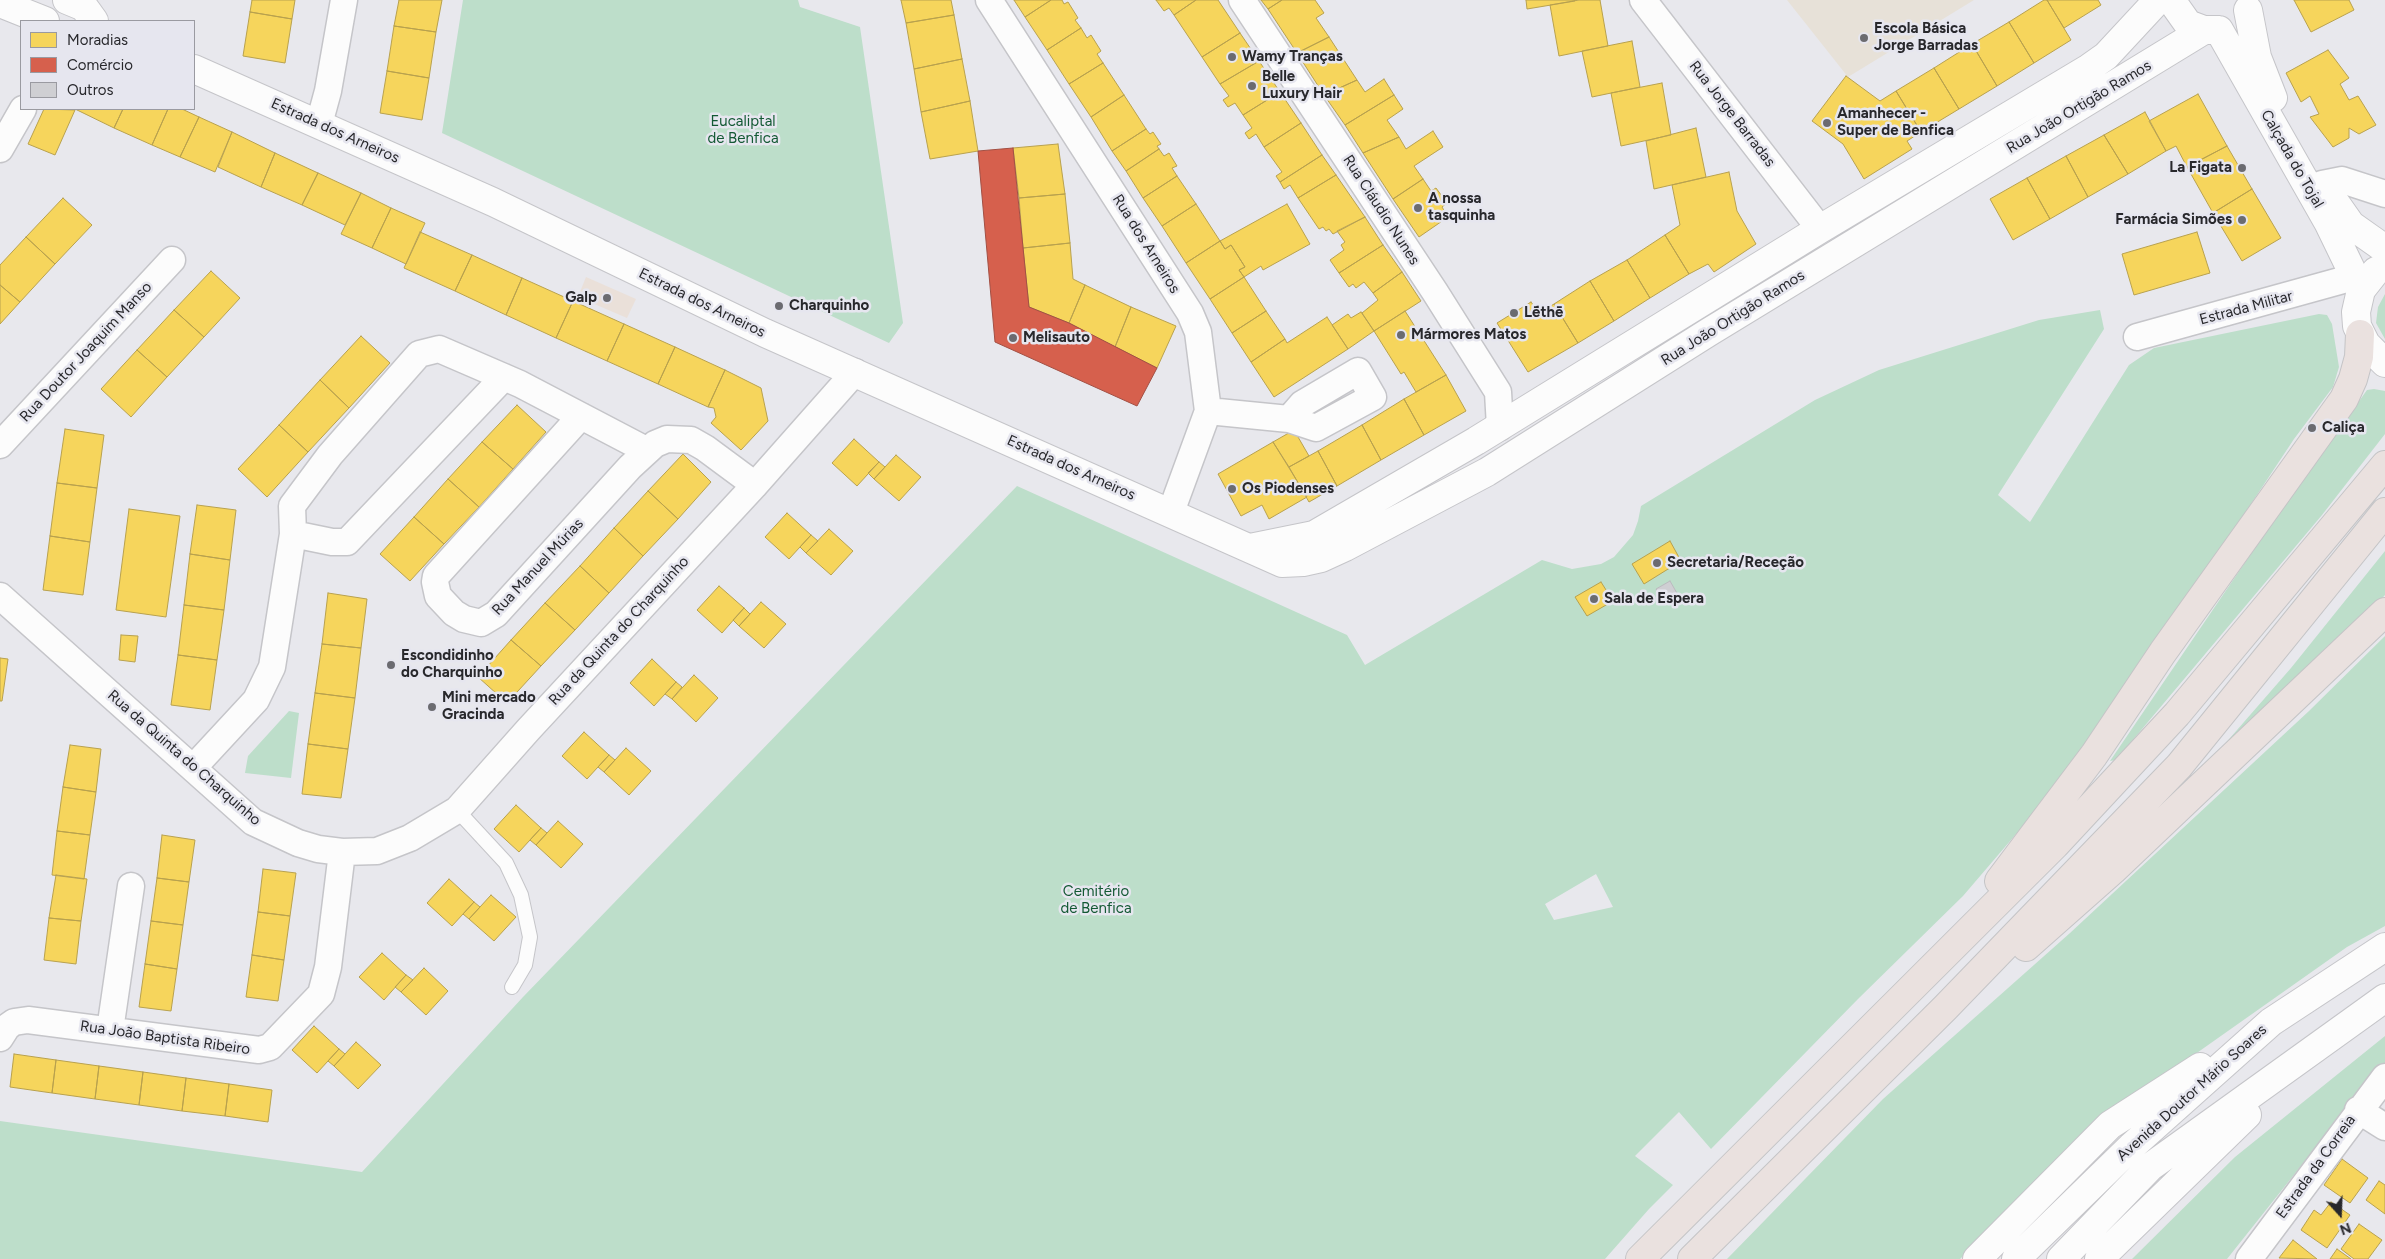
<!DOCTYPE html>
<html>
<head>
<meta charset="utf-8">
<style>
	body { margin:0 }
	#map { position:relative; width:2385px; height:1259px; overflow:hidden; background:#e8e8ed; font-family:Figtree,sans-serif }
	canvas { display:block }
	.legend { position:absolute; left:20px; top:20px; width:175px; height:90px; box-sizing:border-box; background:#e6e6ef; border:1px solid #9a9aa1; margin:0; padding:6px 9px; list-style:none; font-size:15px; color:#28282c }
	.legend li { display:flex; align-items:center; gap:10px; height:25px }
	.legend b { width:25px; border:1px solid #9a9aa1 }
	.north { position:absolute; left:2315px; top:1189px; width:50px; height:50px; -webkit-text-stroke:4px #e6e6ef; paint-order:stroke; rotate:160deg; font-size:14px; font-weight:700; line-height:20px; text-align:center; color:#28282c }
	.north::after { content:''; display:block; margin:auto; width:18px; height:22px; background:#28282c; clip-path:polygon(50% 0,100% 100%,50% 72%,0 100%) }
</style>
</head>
<body>
<div id="map">
<canvas width="2385" height="1259"></canvas>
<ul class="legend">
<li><b style="height:14px;background:#f6d55c"></b>Moradias</li>
<li><b style="height:14px;background:#d6604d"></b>Comércio</li>
<li><b style="height:14px;background:#cfcfd3"></b>Outros</li>
</ul>
<div class="north">N</div>
</div>
<script>
const g = document.querySelector('canvas').getContext('2d');
g.lineJoin = 'round';
function fill(path, color) {
  g.fillStyle = color;
  g.fill(path, 'evenodd');
}
function poly(rows) {
  const path = new Path2D();
  for (const r of rows) {
    path.moveTo(r[0], r[1]);
    for (let i = 2; i < r.length; i += 2) path.lineTo(r[i], r[i + 1]);
  }
  return path;
}
function stroke(path, color, width, dash) {
  g.strokeStyle = color;
  g.lineWidth = width;
  g.lineCap = dash ? 'butt' : 'round';
  g.setLineDash(dash || []);
  g.stroke(path);
}
function drawText(font, color, halo, rows, align = 'center') {
  g.font = font + ' Figtree,sans-serif';
  g.lineWidth = 5;
  g.setLineDash([]);
  g.textBaseline = 'middle';
  g.strokeStyle = halo;
  g.fillStyle = color;
  for (const [text, x, y, turn = 0] of rows) {
    g.save();
    g.translate(x, y);
    g.rotate((+turn || 0) * Math.PI / 180);
    g.textAlign = isNaN(turn) ? turn : align;
    if (halo) g.strokeText(text, 0, 0);
    g.fillText(text, 0, 0);
    g.restore();
  }
}
fill(poly([
	[586,277,636,299,627,318,578,297]
]), '#eae0d9');
fill(poly([
	[1787,0,1974,0,1848,77]
]), '#e7e1d8');
fill(poly([
	[463,0,798,0,800,7,860,27,903,323,889,343,442,133],
	[2385,294,2385,339,2376,323,2378,307],
	[2100,310,2104,329,1998,495,2030,522,2129,365,2154,348,2319,314,2327,315,2332,324,2339,367,2333,387,2294,439,2121,700,2064,778,1963,896,1858,999,1711,1149,1679,1112,1635,1156,1673,1185,1649,1209,1605,1259,0,1259,0,1121,362,1172,523,997,1017,486,1347,635,1365,665,1542,560,1572,569,1601,564,1614,557,1633,535,1638,521,1641,506,1815,400,1879,370,2039,320],
	[1596,874,1613,907,1554,920,1545,904],
	[2374,389,2385,391,2385,434,2322,515,2116,760,2110,761,2263,536,2367,390],
	[2385,551,2385,595,2360,622,2210,761,2291,668],
	[2385,636,2385,926,2347,947,2099,1122,1960,1259,1727,1259,1883,1099,2070,933,2309,711],
	[289,711,299,713,291,778,245,773,248,756],
	[2385,1036,2385,1077,2351,1103,2227,1259,2132,1259,2235,1157]
]), '#bddeca');
const homes = poly([
	[252,0,295,0,292,19,250,12,252,0],
	[399,0,442,0,436,32,394,26,399,0],
	[901,0,951,0,954,15,906,23,901,0],
	[1014,0,1051,0,1025,17,1014,0],
	[1051,0,1062,0,1064,4,1068,2,1078,18,1075,20,1081,28,1047,50,1025,17,1051,0],
	[1156,0,1196,0,1174,15,1169,8,1164,11,1156,0],
	[1196,0,1218,0,1240,33,1202,57,1174,15,1196,0],
	[1261,0,1282,0,1268,9,1261,0],
	[1282,0,1315,0,1324,13,1316,18,1329,37,1297,53,1268,9,1282,0],
	[1526,0,1575,0,1575,1,1527,9,1526,0],
	[1600,0,1608,46,1559,56,1550,5,1579,0,1600,0],
	[2044,0,2047,0,2071,40,2034,63,2009,22,2044,0],
	[2047,0,2098,0,2101,5,2064,28,2047,0],
	[2294,0,2349,0,2354,10,2311,32,2294,0],
	[250,12,292,19,285,63,243,56,250,12],
	[954,15,962,59,914,69,906,23,954,15],
	[2009,22,2034,63,1997,86,1972,44,2009,22],
	[394,26,436,32,429,78,387,71,394,26],
	[1081,28,1087,38,1091,35,1101,51,1097,54,1103,63,1069,84,1047,50,1081,28],
	[1240,33,1259,61,1220,84,1202,57,1240,33],
	[1329,37,1357,80,1324,95,1297,53,1329,37],
	[1632,41,1640,87,1592,97,1582,51,1632,41],
	[1972,44,1997,86,1959,109,1934,68,1972,44],
	[2328,50,2349,78,2340,84,2349,100,2358,96,2376,125,2359,134,2349,128,2349,138,2333,147,2310,117,2319,114,2310,96,2301,102,2286,73,2328,50],
	[962,59,970,101,921,112,914,69,962,59],
	[1259,61,1280,92,1243,115,1235,103,1228,107,1223,100,1229,96,1220,84,1259,61],
	[1103,63,1124,95,1091,117,1069,84,1103,63],
	[1934,68,1959,109,1921,132,1896,91,1934,68],
	[387,71,429,78,422,120,380,113,387,71],
	[1846,76,1880,101,1896,91,1921,132,1907,141,1912,149,1864,179,1843,144,1812,121,1846,76],
	[1384,79,1394,95,1345,125,1324,95,1357,80,1365,92,1384,79],
	[1662,83,1671,135,1621,146,1611,93,1662,83],
	[1280,92,1301,123,1264,147,1256,134,1249,139,1245,133,1252,128,1243,115,1280,92],
	[2198,94,2227,146,2187,167,2176,146,2166,151,2149,121,2198,94],
	[1124,95,1146,129,1112,151,1091,117,1124,95],
	[1394,95,1403,109,1387,120,1399,137,1363,153,1345,125,1394,95],
	[970,101,978,151,930,159,921,112,970,101],
	[44,109,75,110,55,155,28,144,44,109],
	[75,109,123,109,114,128,75,109],
	[123,109,168,109,152,145,114,128,123,109],
	[168,109,182,109,199,117,180,157,152,145,168,109],
	[2145,112,2166,151,2128,174,2104,135,2145,112],
	[199,117,232,132,215,172,180,157,199,117],
	[1301,123,1322,155,1280,182,1276,176,1282,172,1264,147,1301,123],
	[1696,128,1706,177,1654,189,1646,141,1696,128],
	[1146,129,1150,134,1153,132,1161,144,1157,146,1159,149,1126,171,1112,151,1146,129],
	[1433,131,1443,147,1414,166,1423,179,1393,199,1363,153,1399,137,1406,149,1433,131],
	[232,132,275,153,261,187,218,167,232,132],
	[2104,135,2128,174,2088,197,2066,156,2104,135],
	[1058,144,1065,194,1019,198,1013,148,1058,144],
	[2227,146,2252,189,2213,213,2187,167,2227,146],
	[1159,149,1164,156,1169,153,1177,166,1172,168,1177,176,1143,198,1126,171,1159,149],
	[275,153,318,173,302,205,261,187,275,153],
	[1322,155,1336,175,1298,198,1290,185,1284,189,1280,182,1322,155],
	[2066,156,2088,197,2050,219,2027,178,2066,156],
	[1729,172,1737,211,1756,244,1714,272,1708,264,1689,274,1665,235,1680,225,1672,185,1729,172],
	[318,173,361,193,345,225,302,205,318,173],
	[1336,175,1365,217,1333,234,1329,229,1326,231,1323,227,1319,229,1298,198,1336,175],
	[1177,176,1196,204,1162,226,1143,198,1177,176],
	[2027,178,2050,219,2013,240,1990,199,2027,178],
	[1423,179,1431,191,1436,188,1447,203,1442,207,1448,217,1419,237,1393,199,1423,179],
	[2252,189,2281,238,2242,261,2213,213,2252,189],
	[361,193,391,208,372,248,341,234,361,193],
	[1065,194,1070,243,1023,248,1019,198,1065,194],
	[63,198,92,225,55,264,26,237,63,198],
	[1196,204,1220,241,1186,263,1162,226,1196,204],
	[1287,204,1310,244,1263,270,1261,266,1244,277,1239,270,1245,267,1231,245,1225,249,1220,241,1287,204],
	[391,208,425,223,406,264,372,248,391,208],
	[1365,217,1383,245,1339,273,1330,260,1344,250,1341,245,1345,242,1337,231,1365,217],
	[420,232,472,255,455,291,404,268,420,232],
	[2197,232,2210,273,2134,295,2122,254,2197,232],
	[1665,235,1689,274,1650,298,1627,260,1665,235],
	[26,237,55,264,20,302,0,285,0,265,26,237],
	[1220,241,1225,249,1231,245,1245,267,1239,270,1244,277,1210,299,1186,263,1220,241],
	[1070,243,1073,279,1085,285,1069,323,1029,307,1023,248,1070,243],
	[1383,245,1402,272,1373,293,1364,282,1356,288,1353,284,1349,287,1339,273,1383,245],
	[472,255,522,278,506,315,455,291,472,255],
	[1627,260,1650,298,1614,321,1590,281,1627,260],
	[211,271,240,298,204,337,174,310,211,271],
	[1402,272,1421,301,1374,331,1362,313,1378,300,1373,293,1402,272],
	[1244,277,1266,311,1232,333,1210,299,1244,277],
	[522,278,573,301,556,338,506,315,522,278],
	[1590,281,1614,321,1578,343,1554,304,1590,281],
	[0,285,20,302,0,324,0,285],
	[1085,285,1131,307,1115,347,1069,323,1085,285],
	[573,301,624,324,607,361,556,338,573,301],
	[1531,302,1539,313,1554,304,1578,343,1528,372,1497,323,1531,302],
	[1131,307,1176,326,1157,368,1115,347,1131,307],
	[174,310,204,337,167,377,137,350,174,310],
	[1266,311,1285,339,1251,362,1232,333,1266,311],
	[1405,311,1446,375,1416,392,1404,372,1401,374,1374,331,1405,311],
	[1361,312,1374,331,1348,349,1332,325,1348,314,1351,318,1361,312],
	[1327,317,1348,349,1274,397,1251,362,1285,339,1287,343,1327,317],
	[624,324,675,347,658,384,607,361,624,324],
	[361,336,390,363,349,408,320,380,361,336],
	[675,347,725,370,708,407,658,384,675,347],
	[137,350,167,377,131,417,101,389,137,350],
	[725,370,761,388,768,421,741,450,711,423,716,417,714,408,708,407,725,370],
	[1446,375,1466,411,1424,435,1404,399,1446,375],
	[320,380,349,408,308,452,279,425,320,380],
	[1404,399,1424,435,1381,460,1362,425,1404,399],
	[517,405,546,432,513,469,482,442,517,405],
	[279,425,308,452,267,497,238,469,279,425],
	[1362,425,1381,460,1337,486,1318,451,1362,425],
	[65,429,104,435,97,488,57,483,65,429],
	[1294,430,1309,456,1289,467,1273,442,1294,430],
	[854,439,879,462,857,486,832,463,854,439],
	[482,442,513,469,479,507,448,479,482,442],
	[1273,442,1307,497,1269,519,1262,505,1241,516,1218,474,1273,442],
	[1318,451,1337,486,1309,502,1289,467,1318,451],
	[683,454,711,482,678,519,648,491,683,454],
	[896,455,921,477,899,501,874,479,896,455],
	[879,462,885,467,874,479,868,473,879,462],
	[448,479,479,507,444,544,414,517,448,479],
	[57,483,97,488,90,542,50,536,57,483],
	[648,491,678,519,643,556,614,528,648,491],
	[197,505,236,510,230,560,190,554,197,505],
	[129,509,180,516,166,617,116,610,129,509],
	[787,513,811,535,789,559,765,537,787,513],
	[414,517,444,544,410,581,380,554,414,517],
	[614,528,643,556,609,593,580,566,614,528],
	[829,529,853,551,831,575,806,553,829,529],
	[811,535,818,541,806,553,800,547,811,535],
	[50,536,90,542,83,595,43,590,50,536],
	[1670,541,1681,561,1644,584,1632,564,1670,541],
	[190,554,230,560,224,610,184,605,190,554],
	[580,566,609,593,575,630,545,603,580,566],
	[1601,582,1613,601,1587,616,1575,597,1601,582],
	[719,586,744,608,722,633,697,610,719,586],
	[328,593,367,599,361,648,322,644,328,593],
	[761,602,786,624,764,648,739,626,761,602],
	[545,603,575,630,541,666,511,640,545,603],
	[184,605,224,610,217,660,178,655,184,605],
	[744,608,750,614,739,626,733,620,744,608],
	[121,635,138,636,135,662,119,660,121,635],
	[511,640,541,666,507,703,478,677,511,640],
	[322,644,361,648,355,698,315,693,322,644],
	[178,655,217,660,210,710,171,705,178,655],
	[0,658,8,659,2,701,0,701,0,658],
	[652,659,676,682,654,706,630,683,652,659],
	[694,675,718,698,696,722,672,699,694,675],
	[676,682,682,687,672,699,665,694,676,682],
	[315,693,355,698,348,749,308,744,315,693],
	[584,732,609,755,587,779,562,756,584,732],
	[308,744,348,749,341,798,302,794,308,744],
	[70,745,101,749,96,792,63,787,70,745],
	[626,748,651,771,629,795,604,772,626,748],
	[609,755,615,760,604,772,598,767,609,755],
	[63,787,96,792,90,835,57,831,63,787],
	[516,805,541,828,519,852,494,829,516,805],
	[558,821,583,844,561,868,536,845,558,821],
	[541,828,547,833,536,845,530,840,541,828],
	[57,831,90,835,84,879,52,875,57,831],
	[162,835,195,840,189,882,157,878,162,835],
	[263,869,296,873,290,916,258,912,263,869],
	[56,875,87,879,81,921,49,918,56,875],
	[157,878,189,882,183,925,151,921,157,878],
	[449,879,474,902,452,926,427,903,449,879],
	[491,895,516,917,494,941,469,919,491,895],
	[474,902,480,907,469,919,463,914,474,902],
	[258,912,290,916,284,960,252,955,258,912],
	[49,918,81,921,76,964,44,960,49,918],
	[151,921,183,925,177,969,145,964,151,921],
	[382,953,406,975,384,1000,359,977,382,953],
	[252,955,284,960,278,1001,246,997,252,955],
	[145,964,177,969,171,1011,139,1007,145,964],
	[424,968,448,991,426,1015,401,992,424,968],
	[406,975,413,980,401,992,395,987,406,975],
	[314,1026,339,1049,317,1073,292,1050,314,1026],
	[356,1042,381,1065,358,1089,334,1066,356,1042],
	[339,1049,345,1054,334,1066,328,1061,339,1049],
	[14,1054,56,1060,52,1093,10,1087,14,1054],
	[56,1060,99,1066,95,1099,52,1093,56,1060],
	[99,1066,143,1072,139,1105,95,1099,99,1066],
	[143,1072,186,1078,182,1111,139,1105,143,1072],
	[186,1078,229,1084,225,1116,182,1111,186,1078],
	[229,1084,272,1090,268,1122,225,1116,229,1084],
	[2342,1159,2368,1178,2350,1203,2324,1185,2342,1159],
	[2379,1181,2385,1185,2385,1214,2366,1200,2379,1181],
	[2331,1202,2350,1215,2327,1248,2301,1230,2314,1210,2321,1215,2331,1202],
	[2359,1224,2382,1240,2368,1259,2354,1259,2341,1249,2359,1224],
	[2293,1240,2317,1259,2279,1258,2293,1240],
	[2337,1249,2351,1259,2330,1259,2337,1249]
]);
fill(homes, '#f6d55c');
stroke(homes, '#b8a14e', 1);
const shops = poly([
	[1013,148,1029,307,1069,323,1157,368,1137,406,995,342,978,151,1013,148]
]);
fill(shops, '#d6604d');
stroke(shops, '#a24f43', 1);
const building = poly([
	[1670,581,1678,595,1664,603,1656,589,1670,581]
]);
fill(building, '#cfcfd3');
stroke(building, '#bbbbbf', 1);
const service = poly([
	[457,810,506,863,521,895,530,937,525,965,512,987]
]);
const minor = poly([
	[989,0,1190,313,1198,332,1208,411,1171,512],
	[1242,0,1435,292,1498,392,1500,427],
	[1643,0,1820,229],
	[319,124,328,91,344,0],
	[0,149,23,109],
	[2322,184,2342,180,2385,194],
	[2137,337,2354,277],
	[1208,411,1289,419,1316,428,1373,397,1358,371,1302,404,1289,419],
	[581,416,436,576,435,582,438,596,454,613,464,619,481,623,496,614,630,467,655,444,667,439,691,440,705,448,755,485],
	[0,445,172,260],
	[293,534,332,542,347,542,504,377],
	[0,596,253,822,298,843,318,849,342,852,377,851,410,838,457,810,528,730,755,485,855,372],
	[193,768,256,700,272,667,293,534,292,506,330,455,419,354,439,349,520,384,646,450],
	[110,1030,131,886],
	[0,1038,7,1027,14,1022,28,1020,259,1050,270,1047,321,994,328,967,342,852],
	[2358,1110,2385,1127],
	[2249,1259,2385,1077]
]);
const tertiary = poly([
	[67,0,84,7,94,21],
	[2171,0,2188,24,2204,30,2218,30],
	[0,3,45,21],
	[2248,10,2257,57,2273,98],
	[2219,30,2328,222,2361,290],
	[194,69,493,202,765,333,1282,563,1303,562,1321,558,1345,547,1487,472,1709,332,2204,30],
	[2330,195,2351,225,2385,249],
	[1250,548,1314,535,1476,441,1820,229,2089,68,2106,56,2158,0]
]);
const secondary = poly([
	[2385,267,2376,271,2361,290,2356,312,2357,326,2366,344,2385,363],
	[1977,1259,2110,1125,2200,1067],
	[2016,1259,2131,1147,2271,1022,2385,947],
	[2061,1259,2150,1167,2385,998],
	[2099,1259,2247,1115]
]);
const trunk = poly([
	[1999,881,2094,755,2163,652,2344,399,2353,379,2359,357,2360,334],
	[2026,947,2113,870,2385,612],
	[1640,1259,2055,845,2177,714,2385,465],
	[1692,1259,1945,1008,2179,766,2385,512]
]);
stroke(service, '#c5c5c9', 16);
stroke(minor, '#c5c5c9', 29);
stroke(tertiary, '#c5c5c9', 30);
stroke(secondary, '#c5c5c9', 30);
stroke(trunk, '#c4c4c6', 30);
stroke(service, '#fcfcfc', 14);
stroke(minor, '#fcfcfc', 26);
stroke(tertiary, '#fcfcfc', 28);
stroke(secondary, '#fcfcfc', 28);
stroke(trunk, '#eae1df', 28);
for (const [x, y, r, color] of [
	[1864,38,5,"#6b6b70"],
	[1232,57,5,"#6b6b70"],
	[1252,86,5,"#6b6b70"],
	[1827,123,5,"#6b6b70"],
	[2242,168,5,"#6b6b70"],
	[1418,208,5,"#6b6b70"],
	[2242,220,5,"#6b6b70"],
	[607,298,5,"#6b6b70"],
	[779,306,5,"#6b6b70"],
	[1514,313,5,"#6b6b70"],
	[1401,335,5,"#6b6b70"],
	[1013,338,5,"#6b6b70"],
	[2312,428,5,"#6b6b70"],
	[1232,489,5,"#6b6b70"],
	[1657,563,5,"#6b6b70"],
	[1594,599,5,"#6b6b70"],
	[391,665,5,"#6b6b70"],
	[432,707,5,"#6b6b70"]
]) {
  const dot = new Path2D();
  dot.arc(x, y, r, 0, 2 * Math.PI);
  g.fillStyle = color;
  g.fill(dot);
  stroke(dot, '#e6e6ef', 2);
}
drawText('bold 15px', '#28282c', '#e6e6ef', [
	["Escola Básica",1874,29],
	["Jorge Barradas",1874,46],
	["Wamy Tranças",1242,57],
	["Belle",1262,77],
	["Luxury Hair",1262,94],
	["Amanhecer -",1837,114],
	["Super de Benfica",1837,131],
	["La Figata",2232,168,"right"],
	["A nossa",1428,199],
	["tasquinha",1428,216],
	["Farmácia Simões",2232,220,"right"],
	["Galp",597,298,"right"],
	["Charquinho",789,306],
	["Lḗthē",1524,313],
	["Mármores Matos",1411,335],
	["Melisauto",1023,338],
	["Caliça",2322,428],
	["Os Piodenses",1242,489],
	["Secretaria/Receção",1667,563],
	["Sala de Espera",1604,599],
	["Escondidinho",401,656],
	["do Charquinho",401,673],
	["Mini mercado",442,698],
	["Gracinda",442,715]
], 'left');
drawText('15px', '#28282c', '#e6e6ef', [
	["Rua João Ortigão Ramos",2079,107,-31],
	["Rua Jorge Barradas",1732,114,52],
	["Estrada dos Arneiros",335,131,24],
	["Calçada do Tojal",2292,159,60],
	["Rua Cláudio Nunes",1381,210,57],
	["Rua dos Arneiros",1146,244,58],
	["Estrada dos Arneiros",702,303,26],
	["Estrada Militar",2246,308,-15],
	["Rua João Ortigão Ramos",1733,318,-32],
	["Rua Doutor Joaquim Manso",86,352,-47],
	["Estrada dos Arneiros",1071,468,24],
	["Rua Manuel Múrias",538,567,-47],
	["Rua da Quinta do Charquinho",619,631,-47],
	["Rua da Quinta do Charquinho",184,758,41],
	["Rua João Baptista Ribeiro",165,1038,8],
	["Avenida Doutor Mário Soares",2192,1093,-42],
	["Estrada da Correia",2316,1167,-54]
]);
drawText('15px', '#135934', '#e6e6ef', [
	["Eucaliptal",743,122],
	["de Benfica",743,139],
	["Cemitério",1096,892],
	["de Benfica",1096,909]
]);
</script>
</body>
</html>
